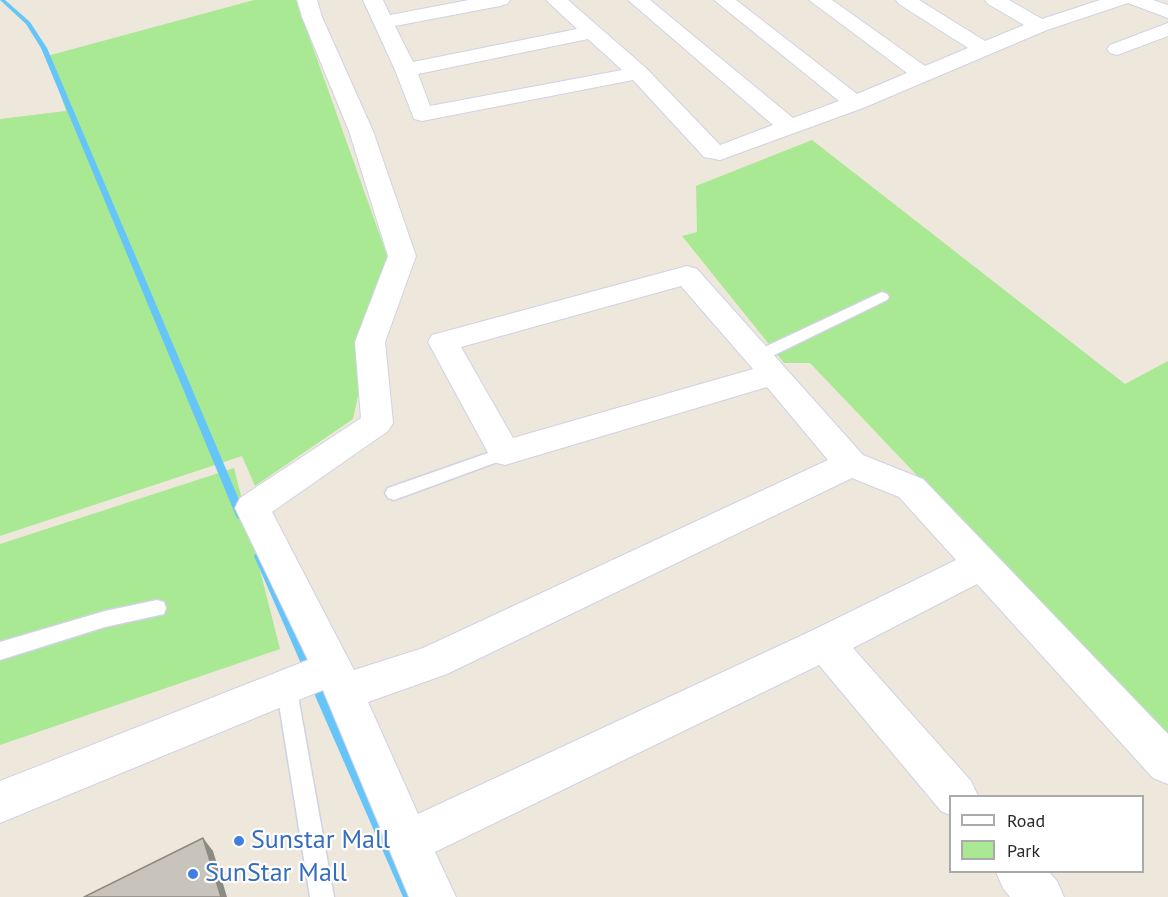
<!DOCTYPE html>
<html>
<head>
<meta charset="utf-8">
<style>
	body { margin:0 }
	#map { position:relative; width:1168px; height:897px; overflow:hidden; background:#eee7db; font-family:"PT Sans",sans-serif }
	canvas { display:block }
	.legend { position:absolute; left:949px; top:795px; width:195px; height:78px; box-sizing:border-box; background:#fff; border:2px solid #aaa; margin:0; padding:8px 10px; list-style:none; font-size:18px; color:#2a2a2a }
	.legend li { display:flex; align-items:center; gap:12px; height:30px }
	.legend b { width:30px; border:2px solid #aaa }
</style>
</head>
<body>
<div id="map">
<canvas width="1168" height="897"></canvas>
<ul class="legend">
<li><b style="height:8px;background:#fff"></b>Road</li>
<li><b style="height:16px;background:#a9e993"></b>Park</li>
</ul>
</div>
<script>
const g = document.querySelector('canvas').getContext('2d');
g.lineJoin = 'round';
function fill(path, color) {
  g.fillStyle = color;
  g.fill(path, 'evenodd');
}
function poly(rows) {
  const path = new Path2D();
  for (const r of rows) {
    path.moveTo(r[0], r[1]);
    for (let i = 2; i < r.length; i += 2) path.lineTo(r[i], r[i + 1]);
  }
  return path;
}
function stroke(path, color, width, dash) {
  g.strokeStyle = color;
  g.lineWidth = width;
  g.lineCap = dash ? 'butt' : 'round';
  g.setLineDash(dash || []);
  g.stroke(path);
}
function drawText(font, color, halo, rows, align = 'center') {
  g.font = font + ' "PT Sans",sans-serif';
  g.lineWidth = 4.5;
  g.setLineDash([]);
  g.textBaseline = 'middle';
  g.strokeStyle = halo;
  g.fillStyle = color;
  for (const [text, x, y, turn = 0] of rows) {
    g.save();
    g.translate(x, y);
    g.rotate((+turn || 0) * Math.PI / 180);
    g.textAlign = isNaN(turn) ? turn : align;
    if (halo) g.strokeText(text, 0, 0);
    g.fillText(text, 0, 0);
    g.restore();
  }
}
fill(poly([
	[254,0,296,0,388,258,353,419,255,486,242,456,0,536,0,119,66,111,47,56],
	[812,140,1125,384,1168,361,1168,739,810,363,784,363,682,236,697,232,696,186],
	[234,468,280,649,0,745,0,544]
]), '#a9e993');
fill(poly([
	[0,0,5,0,30,22,47,48,246,516,244,519,238,519,236,516,41,48,26,24,0,0],
	[259,552,262,553,264,556,415,897,403,897,254,556,256,553,259,552]
]), '#65c5f9');
const service = poly([
	[882,292,887,294,889,297,887,300,764,360,759,361,751,356,754,352,882,292],
	[505,447,511,449,513,453,511,457,394,500,388,498,385,493,388,488,505,447],
	[157,600,164,602,166,608,164,614,105,627,0,660,0,642,105,611,157,600],
	[286,676,293,679,296,685,334,897,310,897,276,685,279,679,286,676]
]);
const minor = poly([
	[297,0,317,0,322,17,373,131,416,256,385,342,393,423,388,431,272,512,354,670,423,648,828,460,767,387,505,465,493,462,428,342,432,335,687,266,697,269,863,455,923,479,1168,734,1168,784,1153,778,977,584,853,648,971,781,978,796,950,796,950,815,941,811,819,665,435,852,456,897,409,897,323,690,0,823,0,781,308,660,235,508,240,498,361,418,355,342,388,256,349,131,302,17,297,0],
	[681,286,753,369,513,438,461,347,681,286],
	[852,478,899,497,956,560,811,631,418,814,368,702,447,674,852,478],
	[363,0,383,0,390,15,469,0,510,0,507,4,500,6,395,26,413,62,577,29,546,0,568,0,646,68,720,145,773,125,628,0,650,0,793,118,839,101,714,0,736,0,857,94,907,73,809,0,832,0,925,66,968,48,899,4,896,0,919,0,985,41,1024,25,988,4,985,0,1009,0,1042,19,1100,0,1153,0,1168,5,1168,18,1128,3,1047,30,863,108,720,160,704,157,633,80,422,121,414,119,395,70,363,0],
	[588,39,622,70,430,106,418,74,588,39],
	[1168,23,1168,36,1117,55,1110,53,1107,49,1110,45,1168,23],
	[996,872,1049,872,1057,881,1064,897,1010,897,1003,888,996,872]
]);
stroke(service, '#d0d2e4', 3);
stroke(minor, '#d0d2e4', 2);
fill(service, '#fff');
fill(minor, '#fff');
fill(poly([
	[203,838,213,851,227,897,221,897]
]), '#8d8983');
const building = poly([
	[203,838,221,897,84,897,203,838]
]);
fill(building, '#c9c4bb');
stroke(building, '#8d8983', 1.5);
for (const [x, y, r, color] of [
	[239,841,6,"#3f7fe0"],
	[193,874,6,"#3f7fe0"]
]) {
  const dot = new Path2D();
  dot.arc(x, y, r, 0, 2 * Math.PI);
  g.fillStyle = color;
  g.fill(dot);
  stroke(dot, '#fff', 2);
}
drawText('26px', '#366cbe', '#fff', [
	["Sunstar Mall",251,841],
	["SunStar Mall",205,874]
], 'left');
</script>
</body>
</html>
